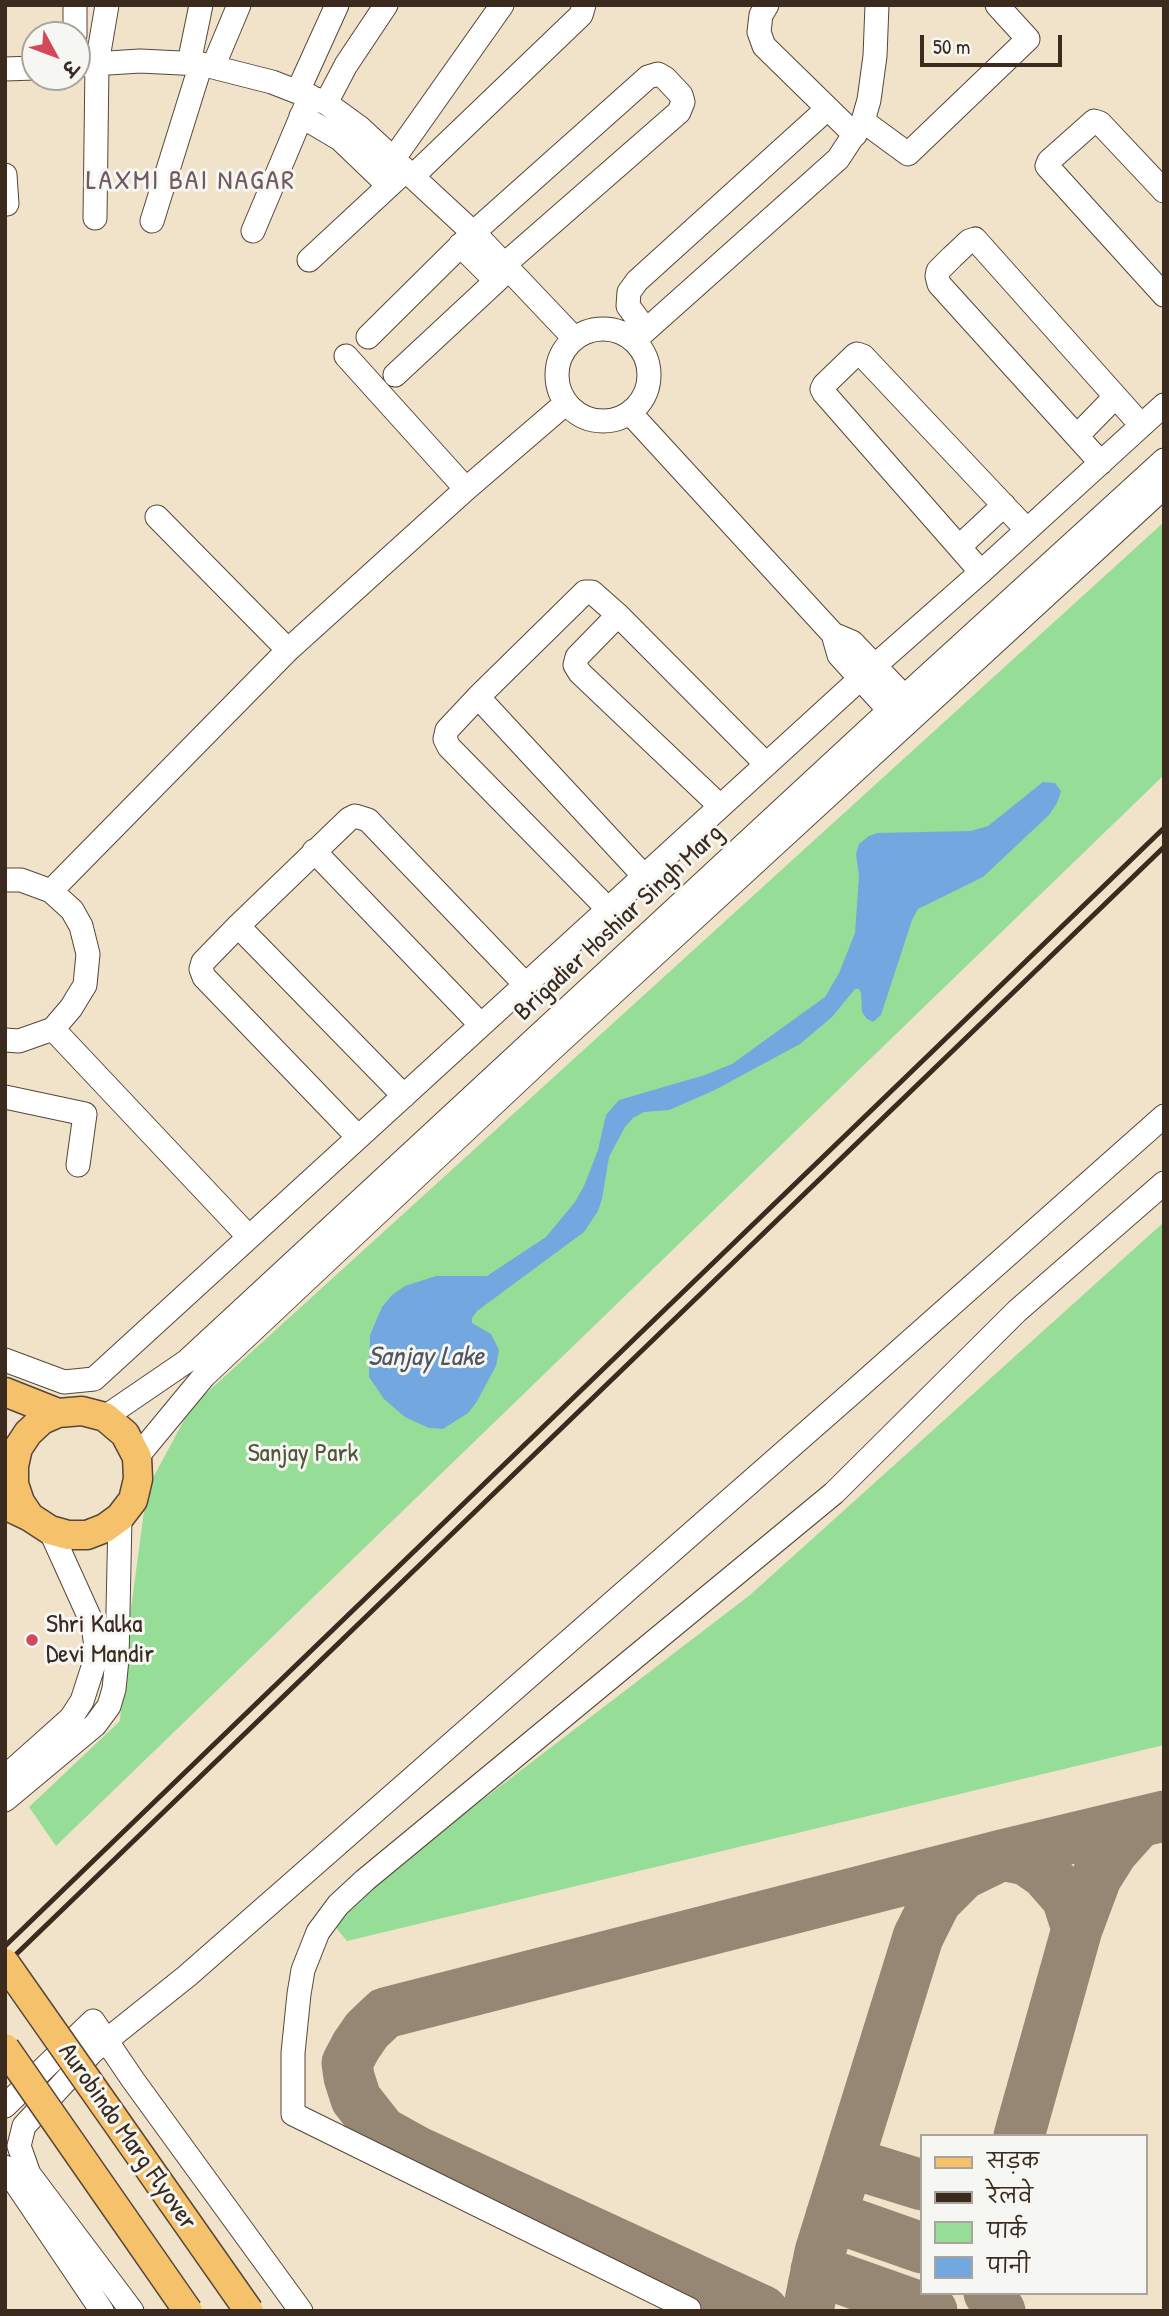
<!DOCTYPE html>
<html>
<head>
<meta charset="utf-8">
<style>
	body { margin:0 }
	#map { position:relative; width:1169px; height:2316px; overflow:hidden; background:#f1e3c9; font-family:"Patrick Hand","Playpen Sans Deva",sans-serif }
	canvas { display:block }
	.frame { position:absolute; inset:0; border:7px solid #3b2a1e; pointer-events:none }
	.legend { position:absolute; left:920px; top:2134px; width:228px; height:161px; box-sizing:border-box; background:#f6f6f2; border:2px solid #aba49d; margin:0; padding:9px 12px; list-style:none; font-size:21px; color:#3b2a1e }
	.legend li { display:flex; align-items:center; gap:14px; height:35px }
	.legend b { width:35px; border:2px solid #aba49d }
	.north { position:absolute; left:21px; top:21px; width:70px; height:70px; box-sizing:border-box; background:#f6f6f2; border:2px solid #aba49d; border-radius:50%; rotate:131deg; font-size:19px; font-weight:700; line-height:28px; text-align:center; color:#3b2a1e }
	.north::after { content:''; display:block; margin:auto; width:24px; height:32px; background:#d1495b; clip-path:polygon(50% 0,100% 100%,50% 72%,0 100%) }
	.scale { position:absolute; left:920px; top:35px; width:142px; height:32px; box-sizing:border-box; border:4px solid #3b2a1e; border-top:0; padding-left:9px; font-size:21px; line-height:24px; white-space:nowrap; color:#3b2a1e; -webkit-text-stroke:5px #f6f6f2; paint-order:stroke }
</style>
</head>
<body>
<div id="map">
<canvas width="1169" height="2316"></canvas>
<div class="frame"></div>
<ul class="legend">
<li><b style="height:9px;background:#f5c16b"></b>सड़क</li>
<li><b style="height:9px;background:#3b2a1e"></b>रेलवे</li>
<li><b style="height:19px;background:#96dd97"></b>पार्क</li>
<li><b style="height:19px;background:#73a7e0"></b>पानी</li>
</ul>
<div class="north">उ</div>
<div class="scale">50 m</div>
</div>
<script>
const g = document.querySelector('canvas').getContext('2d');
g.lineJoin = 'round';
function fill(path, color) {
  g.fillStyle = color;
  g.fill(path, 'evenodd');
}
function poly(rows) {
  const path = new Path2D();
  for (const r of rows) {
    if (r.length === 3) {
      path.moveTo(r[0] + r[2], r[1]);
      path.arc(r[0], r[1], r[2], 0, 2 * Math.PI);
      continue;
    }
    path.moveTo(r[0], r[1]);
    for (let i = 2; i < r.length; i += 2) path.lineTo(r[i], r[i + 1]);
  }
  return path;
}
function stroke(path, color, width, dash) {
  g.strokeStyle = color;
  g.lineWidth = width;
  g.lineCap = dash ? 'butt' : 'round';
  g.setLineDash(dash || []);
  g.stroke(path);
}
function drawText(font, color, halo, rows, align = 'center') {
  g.font = font + ' "Patrick Hand",sans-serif';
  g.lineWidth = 6;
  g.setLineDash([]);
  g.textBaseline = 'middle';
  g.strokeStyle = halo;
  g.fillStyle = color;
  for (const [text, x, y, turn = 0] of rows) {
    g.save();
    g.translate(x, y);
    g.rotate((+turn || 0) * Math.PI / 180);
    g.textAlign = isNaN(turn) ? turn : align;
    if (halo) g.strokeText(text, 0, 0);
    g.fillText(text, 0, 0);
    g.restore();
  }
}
fill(poly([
	[1164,522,1164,775,56,1846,29,1807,120,1721,125,1653,147,1489,191,1407],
	[1164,1222,1164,1745,347,1941,328,1918,750,1595]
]), '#96dd97');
fill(poly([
	[1043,782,1055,783,1061,791,1057,803,1049,815,983,877,918,909,912,920,881,1015,873,1022,867,1019,862,1012,861,993,859,989,855,989,832,1017,800,1044,713,1091,669,1110,644,1112,633,1118,625,1127,609,1157,602,1199,598,1211,584,1232,477,1311,472,1318,472,1323,491,1334,499,1350,496,1366,476,1403,468,1413,443,1429,429,1428,405,1417,384,1399,369,1377,370,1335,382,1307,392,1295,405,1286,436,1276,487,1276,546,1237,575,1202,584,1186,598,1150,606,1115,619,1100,705,1075,732,1064,825,997,839,973,855,933,859,876,856,854,859,844,869,836,877,833,971,831,988,826]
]), '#73a7e0');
stroke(poly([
	[1019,2136,1077,1929,1096,1878,1113,1851,1139,1822],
	[848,2162,922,2185],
	[831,2216,922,2248],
	[816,2270,932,2311],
	[989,2293,1000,2311],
	[763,2311,418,2152,382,2132,356,2099,349,2077,347,2063,356,2046,367,2030,385,2013,1002,1855,1164,1816],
	[808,2311,820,2252,918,1937,936,1901,963,1874,1002,1855,1026,1860,1045,1873,1067,1898,1077,1929]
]), '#968674', 51);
const minor = poly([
	[767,5,761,15,759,32,764,46,855,135],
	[75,35,75,5],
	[189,63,201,5],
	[77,65,140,61,201,64,272,82,326,103,359,127,482,241,574,338],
	[213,67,239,5],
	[5,69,35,68],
	[298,91,337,5],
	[326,103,346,65,386,5],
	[301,116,340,139,389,186],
	[863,121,908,154,1028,39,997,5],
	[394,158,502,5],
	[5,175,7,204],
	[413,176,581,15,584,5],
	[1164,191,1100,123,1094,121,1049,161,1047,166,1164,295],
	[95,218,97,64,107,5],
	[152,221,201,64],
	[253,231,310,96],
	[460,245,496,281],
	[309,260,406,170],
	[603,375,46],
	[646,330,628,306,629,292,637,281,827,109],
	[368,337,473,233,648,77,658,74,665,78,681,95,683,102,679,112,505,264],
	[635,340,838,159,863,121,869,100,875,56,877,5],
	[346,356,466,489],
	[395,375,510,268],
	[631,414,833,634,839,655,899,721],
	[1077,436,1115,397],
	[1101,463,939,284,937,276,938,271,952,257,969,241,975,239,1141,425],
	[157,517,288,650],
	[959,547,1004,505],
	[981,572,824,393,822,389,824,385,855,355,857,354,863,356,1027,530],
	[618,615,577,657,575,665,580,673,720,806],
	[833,634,852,642,915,708],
	[478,697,644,876],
	[314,851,481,1025],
	[5,880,21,880,51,891,72,910,81,926,88,954,85,985,71,1008,53,1029,19,1041,5,1040],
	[51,891,288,650,466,489,566,403],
	[608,909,449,747,445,739,447,730,478,697,585,592,592,592,618,615,766,764],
	[238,926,404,1096],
	[53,1029,249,1237],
	[5,1097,85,1114,78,1165],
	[358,1137,204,977,201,969,203,962,238,926,349,819,355,816,368,820,525,984],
	[5,1360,64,1382,94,1379,862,677,981,572,1164,405],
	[105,1417,187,1361,879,720,1164,460],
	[137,1457,204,1376,549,1052,1164,487],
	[5,1777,71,1718,82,1701,93,1667,96,1647,93,1625,50,1530],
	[5,1800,95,1725,109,1706,114,1689,117,1659,120,1517],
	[5,2106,93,2021,133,2080,301,2311],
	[5,2167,102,2311],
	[132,2311,29,2174,19,2146,24,2126,92,2052,187,1976,853,1392,1164,1116],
	[689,2311,689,2309,293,2114,293,2053,299,1994,303,1970,318,1932,338,1905,365,1880,834,1493,1017,1311,1164,1183]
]);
const major = poly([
	[5,1392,58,1413],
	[5,1505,30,1517,50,1530,68,1535,87,1535,105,1528,120,1517,133,1500,138,1479,137,1457,125,1434,105,1417,82,1411,58,1413,42,1420,28,1433,18,1448,14,1466,14,1484,20,1502,30,1517]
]);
stroke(minor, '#564638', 25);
stroke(major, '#564638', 31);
stroke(minor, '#fff', 23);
stroke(major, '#f5c16b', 28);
stroke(poly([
	[5,1946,1164,828],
	[5,1965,1164,847]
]), '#3b2a1e', 5);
const majorBridge = poly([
	[5,1963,249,2311],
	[5,2048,188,2311]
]);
stroke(majorBridge, '#564638', 31, []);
stroke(majorBridge, '#f5c16b', 28);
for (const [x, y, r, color] of [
	[32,1640,7,"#d1495b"]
]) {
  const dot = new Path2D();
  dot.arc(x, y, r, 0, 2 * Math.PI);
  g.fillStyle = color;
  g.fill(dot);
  stroke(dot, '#f6f6f2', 2.5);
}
drawText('26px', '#3b2a1e', '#f6f6f2', [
	["Brigadier Hoshiar Singh Marg",619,923,-43],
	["Aurobindo Marg Flyover",127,2137,55]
]);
drawText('26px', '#52573c', '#f6f6f2', [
	["Sanjay Park",303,1454]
]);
drawText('26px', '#3b2a1e', '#f6f6f2', [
	["Shri Kalka",46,1625],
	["Devi Mandir",46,1655]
], 'left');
g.letterSpacing = '2px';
drawText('28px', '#73595d', '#f6f6f2', [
	["LAXMI BAI NAGAR",191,182]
]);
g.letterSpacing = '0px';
drawText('italic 28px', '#4f5662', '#f6f6f2', [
	["Sanjay Lake",426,1358]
]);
</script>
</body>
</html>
